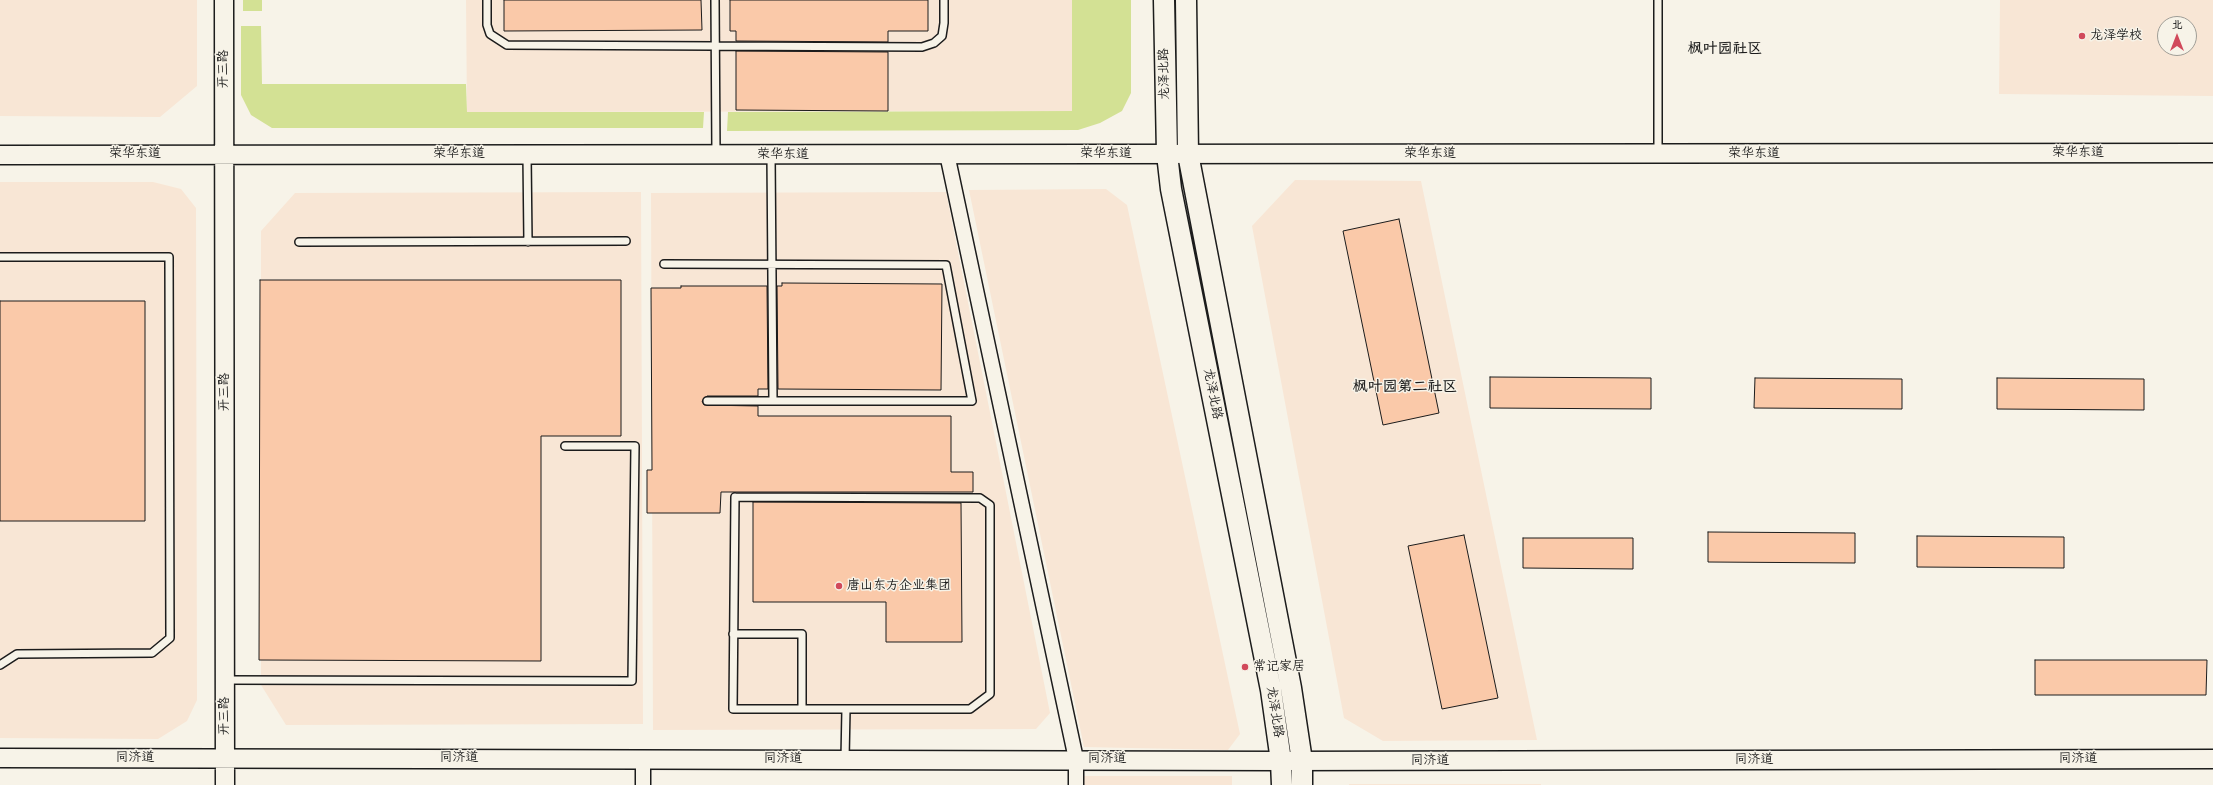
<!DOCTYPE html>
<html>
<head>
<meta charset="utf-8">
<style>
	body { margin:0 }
	#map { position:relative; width:2213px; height:785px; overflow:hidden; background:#f7f3e8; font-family:Mynerve,"LXGW WenKai TC",sans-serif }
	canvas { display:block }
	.north { position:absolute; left:2157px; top:16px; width:40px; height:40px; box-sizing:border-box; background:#f7f3e8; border:1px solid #9f9d96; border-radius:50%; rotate:0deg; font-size:11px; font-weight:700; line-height:16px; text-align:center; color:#1c1c1c }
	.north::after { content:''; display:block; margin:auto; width:14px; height:18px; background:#d1495b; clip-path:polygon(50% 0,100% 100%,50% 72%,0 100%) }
</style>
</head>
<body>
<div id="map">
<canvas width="2213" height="785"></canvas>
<div class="north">北</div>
</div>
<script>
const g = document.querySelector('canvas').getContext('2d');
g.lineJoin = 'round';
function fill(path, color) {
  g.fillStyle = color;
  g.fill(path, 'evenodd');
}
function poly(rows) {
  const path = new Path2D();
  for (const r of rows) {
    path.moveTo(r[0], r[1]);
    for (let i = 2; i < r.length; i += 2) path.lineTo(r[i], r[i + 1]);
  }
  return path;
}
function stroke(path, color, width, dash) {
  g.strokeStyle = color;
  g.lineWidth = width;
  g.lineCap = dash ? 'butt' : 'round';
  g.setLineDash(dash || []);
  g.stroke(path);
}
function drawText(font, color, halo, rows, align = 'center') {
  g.font = font + ' Mynerve,"LXGW WenKai TC",sans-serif';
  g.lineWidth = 3;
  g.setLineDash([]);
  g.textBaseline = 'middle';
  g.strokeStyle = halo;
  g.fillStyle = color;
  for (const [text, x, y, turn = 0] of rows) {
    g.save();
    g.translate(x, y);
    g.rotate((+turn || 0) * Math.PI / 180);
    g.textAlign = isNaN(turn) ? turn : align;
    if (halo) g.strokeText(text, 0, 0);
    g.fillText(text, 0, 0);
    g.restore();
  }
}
fill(poly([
	[0,0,197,0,197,86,160,117,0,116],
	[466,0,1072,0,1072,111,467,112],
	[2000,0,2213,0,2213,96,1999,94],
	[2165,24,2189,24,2189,48,2165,48],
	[1295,180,1421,181,1537,740,1383,741,1344,718,1252,226],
	[0,182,153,182,181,189,196,208,197,700,187,721,158,739,0,738],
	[1106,189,1127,205,1240,734,1228,750,1084,747,969,190],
	[641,192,643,724,286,725,261,685,261,231,295,193],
	[946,192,1050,713,1036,729,653,730,651,193],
	[1084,776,1232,776,1232,785,1084,785],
	[1349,784,1541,784,1541,785,1349,785]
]), '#f8e6d5');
fill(poly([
	[243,0,262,0,262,11,243,11],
	[1072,0,1131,0,1131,93,1122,111,1100,123,1078,130,727,131,728,112,1072,111],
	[241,26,261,26,262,84,466,84,467,112,704,112,703,128,272,128,251,115,241,95]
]), '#d3e194');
const building = poly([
	[504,0,701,0,702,30,504,31,504,0],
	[730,0,928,0,928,31,888,31,888,42,736,41,736,31,730,31,730,0],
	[736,51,888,52,888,111,736,110,736,51],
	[1399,219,1439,413,1383,425,1343,231,1399,219],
	[260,280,621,280,621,436,541,436,541,661,259,660,260,280],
	[782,283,942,284,941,390,778,389,777,286,782,286,782,283],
	[681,286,767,286,768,389,758,389,758,396,707,396,702,401,704,405,758,406,758,416,951,416,951,472,973,472,973,492,721,492,720,513,647,513,647,470,652,470,651,288,681,288,681,286],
	[0,301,145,301,145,521,0,521,0,301],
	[1490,377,1651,378,1651,409,1490,408,1490,377],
	[1755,378,1902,379,1902,409,1754,408,1755,378],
	[1997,378,2144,379,2144,410,1997,409,1997,378],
	[753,502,961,503,962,642,886,642,886,602,753,602,753,502],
	[1708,532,1855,533,1855,563,1708,562,1708,532],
	[1464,535,1498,698,1442,709,1408,546,1464,535],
	[1917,536,2064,537,2064,568,1917,567,1917,536],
	[1523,538,1633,538,1633,569,1523,568,1523,538],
	[2035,660,2207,660,2206,695,2035,695,2035,660]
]);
fill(building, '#fac9a9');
stroke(building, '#1c1c1c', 1);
const service = poly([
	[487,0,487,25,490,34,507,45,922,47,934,43,942,36,944,23,944,0],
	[715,0,716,154],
	[1658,0,1658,154],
	[527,155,528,242],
	[771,155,773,401],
	[299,242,626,241],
	[0,257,169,257,170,638,152,653,17,654,0,665],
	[664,264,946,265,972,401,707,401],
	[735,497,980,498,990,505,990,694,970,709,733,709,735,497],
	[733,634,802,634,802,709],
	[225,680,632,681,635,446,565,446],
	[845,759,846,709]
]);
const minor = poly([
	[947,154,1076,759,1076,785],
	[643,785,643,759]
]);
const tertiary = poly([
	[224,0,225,785],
	[0,155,2213,153],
	[0,758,1281,761,2213,759]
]);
const secondary = poly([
	[1164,0,1167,154,1171,189,1271,690,1281,761,1282,785],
	[1186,0,1188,154,1291,688,1302,761,1302,785]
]);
stroke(service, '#1c1c1c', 10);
stroke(minor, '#1c1c1c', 17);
stroke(tertiary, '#1c1c1c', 21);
stroke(secondary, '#1c1c1c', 23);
stroke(service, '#f7f3e8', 7);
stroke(minor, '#f7f3e8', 14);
stroke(tertiary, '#f7f3e8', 18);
stroke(secondary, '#f7f3e8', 20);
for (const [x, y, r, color] of [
	[2082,36,4,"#d1495b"],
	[839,586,4,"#d1495b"],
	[1245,667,4,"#d1495b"]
]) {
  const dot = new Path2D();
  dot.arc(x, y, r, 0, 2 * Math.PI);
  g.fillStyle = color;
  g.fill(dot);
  stroke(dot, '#f7f3e8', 1.5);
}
drawText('13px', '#1c1c1c', '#f7f3e8', [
	["龙泽学校",2090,36],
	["唐山东方企业集团",847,586],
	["常记家居",1253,667]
], 'left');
drawText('13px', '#1c1c1c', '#f7f3e8', [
	["开三路",224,69,-90],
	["龙泽北路",1165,74,-91],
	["荣华东道",2078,153],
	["荣华东道",135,154],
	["荣华东道",459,154],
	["荣华东道",1106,154],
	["荣华东道",1430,154],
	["荣华东道",1754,154],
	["荣华东道",783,155],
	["开三路",225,392,-90],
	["龙泽北路",1212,394,79],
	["龙泽北路",1274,712,81],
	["开三路",225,716,-90],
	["同济道",135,758],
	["同济道",459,758],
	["同济道",783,759],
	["同济道",1107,759],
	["同济道",2078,759],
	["同济道",1754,760],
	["同济道",1430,761]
]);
drawText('bold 15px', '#1c1c1c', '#f7f3e8', [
	["枫叶园社区",1725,50],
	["枫叶园第二社区",1405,388]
]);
</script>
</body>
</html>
